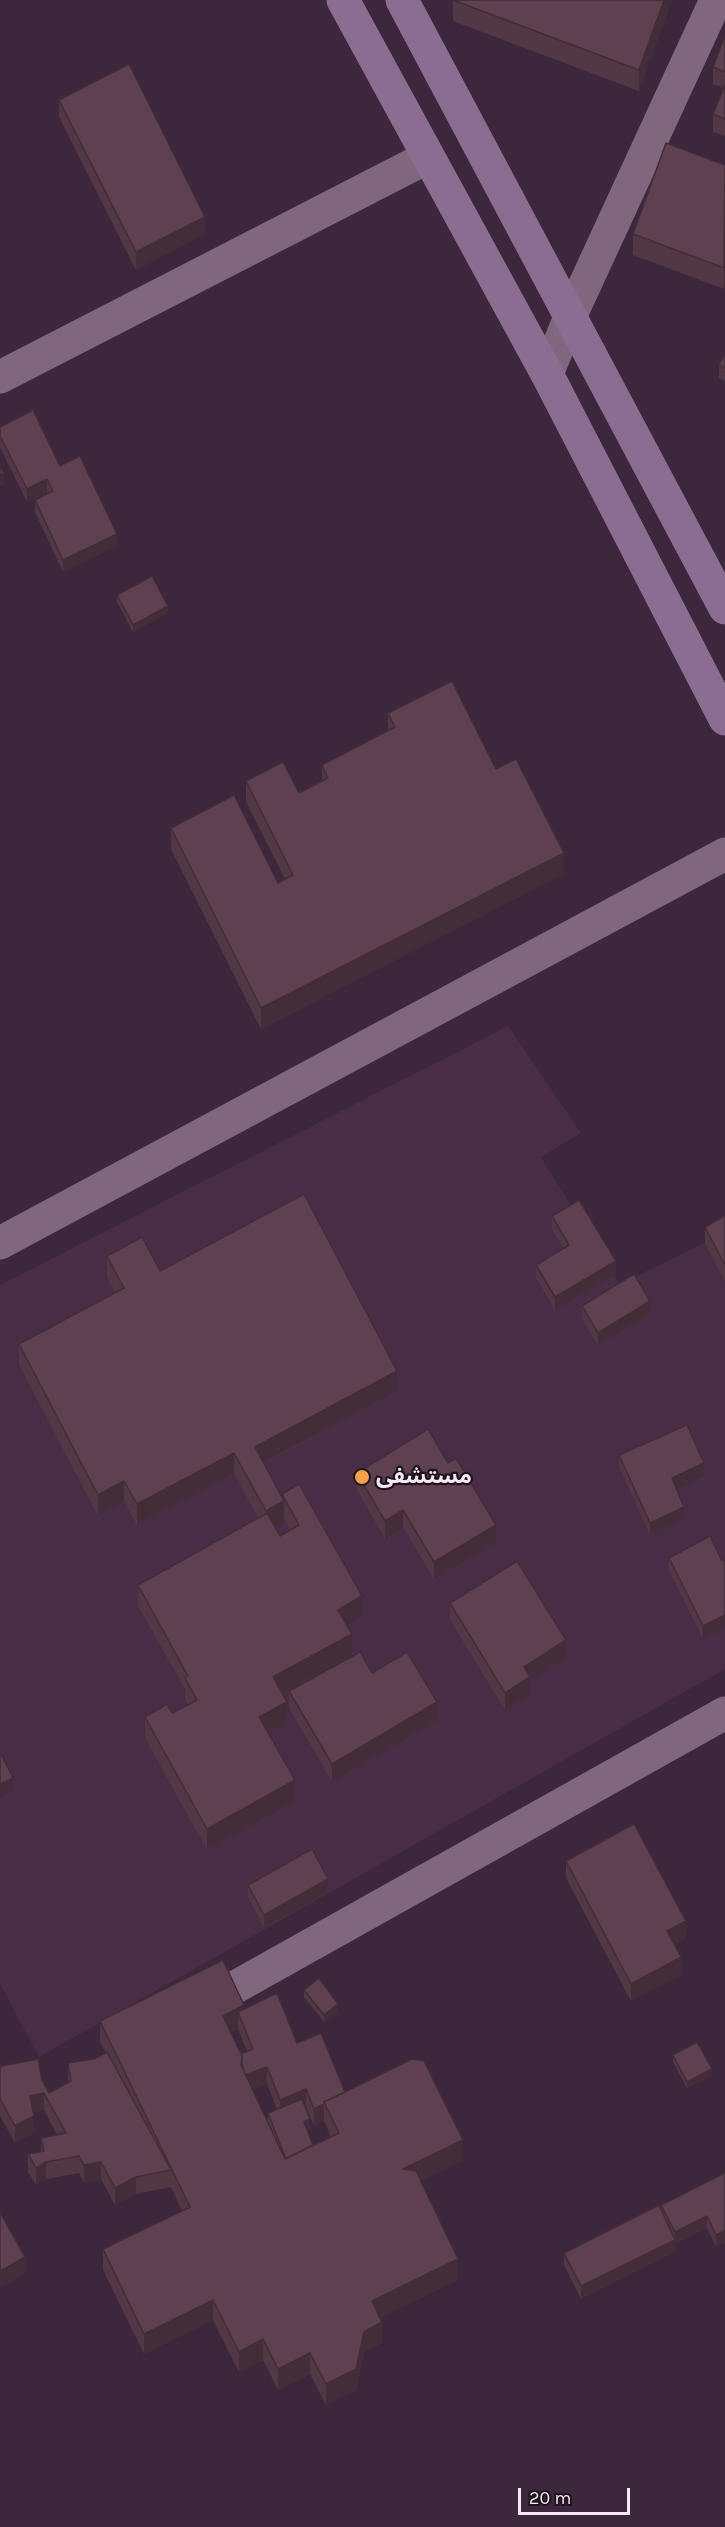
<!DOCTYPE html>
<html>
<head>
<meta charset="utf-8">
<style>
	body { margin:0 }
	#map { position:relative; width:725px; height:2527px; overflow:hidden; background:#3d273c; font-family:Karla,sans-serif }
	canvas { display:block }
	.scale { position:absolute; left:518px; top:2488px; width:112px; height:27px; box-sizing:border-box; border:3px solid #f7e8f5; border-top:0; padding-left:8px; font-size:18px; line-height:21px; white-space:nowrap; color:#f7e8f5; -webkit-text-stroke:4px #1e141d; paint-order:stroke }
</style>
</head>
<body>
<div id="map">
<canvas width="725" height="2527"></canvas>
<div class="scale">20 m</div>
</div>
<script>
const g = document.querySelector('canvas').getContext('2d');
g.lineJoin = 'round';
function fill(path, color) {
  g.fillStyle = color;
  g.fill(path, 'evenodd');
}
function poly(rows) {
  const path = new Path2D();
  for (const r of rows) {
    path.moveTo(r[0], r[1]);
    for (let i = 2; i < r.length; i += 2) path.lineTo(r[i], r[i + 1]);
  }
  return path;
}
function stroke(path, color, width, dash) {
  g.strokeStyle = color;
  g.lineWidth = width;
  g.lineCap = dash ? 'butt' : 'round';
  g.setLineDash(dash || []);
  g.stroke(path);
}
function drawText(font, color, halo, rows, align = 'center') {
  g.font = font + ' Karla,"Noto Sans Arabic",sans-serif';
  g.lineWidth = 4.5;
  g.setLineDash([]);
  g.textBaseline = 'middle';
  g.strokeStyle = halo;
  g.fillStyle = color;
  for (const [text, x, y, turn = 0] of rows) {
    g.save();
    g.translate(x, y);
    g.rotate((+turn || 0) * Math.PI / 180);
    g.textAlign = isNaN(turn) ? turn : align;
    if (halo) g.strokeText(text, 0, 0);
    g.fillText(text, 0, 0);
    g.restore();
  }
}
fill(poly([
	[508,1026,581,1133,541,1157,620,1284,725,1233,725,1669,39,2057,0,1984,0,1285]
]), '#492d47');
stroke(poly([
	[547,374,570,317,716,0],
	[0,377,428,157],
	[0,1243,725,854],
	[198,2008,725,1713]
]), '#81677e', 33);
stroke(poly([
	[343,0,547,374,725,719],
	[402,0,725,608]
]), '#8c6d92', 33);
fill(poly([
	[453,0,672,0,639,91,453,21],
	[725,36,725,136,713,132,713,114,724,88,713,84,713,67],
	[59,100,205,234,136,270,59,117],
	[725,165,724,289,633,255,633,234],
	[725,354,725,381,719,378,719,365],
	[0,427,60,466,117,546,63,572,35,512,35,500,48,494,47,492,27,502,0,448],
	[117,595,168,613,133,632,117,602],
	[388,713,496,769,564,874,261,1029,171,849,171,828,278,883,285,879,246,802,246,781,299,793,322,781,322,765,388,731],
	[552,1216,616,1274,555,1310,536,1277,536,1265,564,1249,552,1229],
	[725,1216,725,1282,705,1244,705,1227],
	[107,1256,160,1271,397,1391,264,1463,282,1497,282,1494,362,1617,347,1625,352,1654,282,1693,287,1722,268,1733,295,1801,207,1850,145,1738,145,1717,172,1713,188,1705,185,1698,185,1689,138,1606,138,1585,258,1518,234,1473,137,1525,124,1501,98,1516,19,1365,19,1344,115,1293,107,1277],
	[284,1519,290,1530,280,1536,275,1527,284,1522],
	[582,1306,650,1314,598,1345,582,1319],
	[619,1455,704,1476,676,1488,684,1520,650,1535,619,1467],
	[357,1473,496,1542,434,1579,403,1527,385,1539,357,1490],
	[669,1558,722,1561,725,1560,725,1628,703,1639,669,1570],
	[450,1603,566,1658,530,1680,530,1694,505,1710,450,1620],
	[372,1673,437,1720,332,1782,289,1708,289,1691],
	[566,1861,686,1938,674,1945,681,1975,631,2001,566,1878],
	[248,1885,328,1892,264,1927,248,1897],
	[304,1990,338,2010,324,2022,304,1997],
	[244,2008,297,2043,345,2092,463,2161,420,2181,458,2280,380,2318,382,2343,364,2352,356,2390,326,2405,310,2374,278,2390,263,2360,239,2372,213,2320,144,2354,103,2270,103,2249,182,2211,171,2187,136,2194,115,2205,101,2179,84,2183,79,2173,46,2179,36,2185,28,2172,28,2154,41,2152,41,2138,57,2135,44,2110,33,2113,34,2133,15,2143,0,2116,0,2068,42,2080,49,2093,68,2082,68,2063,94,2059,105,2052,100,2042,100,2021],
	[238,2029,247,2051,241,2054,231,2032],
	[267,2084,277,2109,268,2113,268,2123,252,2090],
	[306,2107,314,2126,324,2121,331,2137,313,2145,308,2132,310,2131],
	[673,2055,712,2076,687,2088,673,2062],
	[725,2173,716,2247,707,2228,675,2244,675,2252,581,2299,564,2265,564,2253,661,2211,661,2205]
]), '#523745');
fill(poly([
	[664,0,672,0,639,91,639,70],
	[205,217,205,234,136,270,136,252],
	[725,266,725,287,724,289,724,268],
	[4,473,4,485,0,487,0,474],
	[47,479,47,492,27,502,27,489],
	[117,534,117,546,63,572,63,560],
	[168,606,168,613,133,632,133,625],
	[564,853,564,874,261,1029,261,1008],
	[616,1261,616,1274,555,1310,555,1297],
	[650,1301,650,1314,598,1345,598,1333],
	[397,1371,397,1391,255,1467,255,1447],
	[234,1453,234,1473,137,1525,137,1504],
	[704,1463,704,1476,672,1491,672,1478],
	[124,1481,124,1501,98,1516,98,1495],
	[284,1501,284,1522,266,1532,266,1511],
	[684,1507,684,1520,650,1535,650,1523],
	[403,1510,403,1527,385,1539,385,1521],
	[496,1525,496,1542,434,1579,434,1562],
	[362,1596,362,1617,338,1630,338,1610],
	[725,1615,725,1628,703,1639,703,1626],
	[352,1634,352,1654,273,1698,273,1677],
	[566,1640,566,1658,530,1680,530,1694,505,1710,505,1693,524,1667],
	[287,1702,287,1722,259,1738,259,1717],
	[437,1702,437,1720,332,1782,332,1764],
	[13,1778,13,1791,0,1797,0,1784],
	[295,1780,295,1801,207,1850,207,1829],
	[328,1879,328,1892,264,1927,264,1915],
	[686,1921,686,1938,667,1949,667,1931],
	[681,1957,681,1975,631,2001,631,1984],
	[338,2004,338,2010,324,2022,324,2015],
	[244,2005,244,2025,238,2012,238,2029,223,2036,223,2016],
	[267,2067,267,2084,245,2093,245,2076],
	[712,2069,712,2076,687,2088,687,2082],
	[306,2089,306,2107,280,2117,280,2100],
	[44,2093,44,2110,30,2114,30,2096],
	[324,2104,324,2121,314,2126,314,2109],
	[34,2116,34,2133,15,2143,15,2126],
	[310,2119,310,2131,304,2134,304,2122],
	[463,2140,463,2161,403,2189,403,2169],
	[46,2162,46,2179,36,2185,36,2168],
	[101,2162,101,2179,84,2183,84,2165],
	[136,2177,136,2194,115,2205,115,2188],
	[707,2216,707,2228,675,2244,675,2252,581,2299,581,2286,675,2240,675,2232],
	[725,2230,725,2243,716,2247,716,2235],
	[25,2257,25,2274,0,2288,0,2271],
	[458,2259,458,2280,372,2322,372,2301],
	[213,2300,213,2320,144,2354,144,2334],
	[382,2322,382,2343,364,2352,356,2390,326,2405,326,2384,364,2332],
	[263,2339,263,2360,239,2372,239,2352],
	[310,2353,310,2374,278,2390,278,2369]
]), '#422d38');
const building = poly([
	[453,0,664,0,639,70,453,0],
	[725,36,725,72,713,67,725,36],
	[129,64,205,217,136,252,59,100,129,64],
	[725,85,725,119,713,114,725,85],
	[666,143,725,165,724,268,633,234,666,143],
	[725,354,725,368,719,365,725,354],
	[33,410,60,466,80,456,117,534,63,560,35,500,53,491,47,479,27,489,0,436,0,427,33,410],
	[0,465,4,473,0,474,0,465],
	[152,576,168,606,133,625,117,595,152,576],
	[452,681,496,769,516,759,564,853,261,1008,171,828,234,795,278,883,293,875,246,781,283,762,299,793,328,778,322,765,395,727,388,713,452,681],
	[304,1194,397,1371,255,1447,284,1501,266,1511,234,1453,137,1504,124,1481,98,1495,19,1344,124,1288,107,1256,142,1237,160,1271,304,1194],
	[579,1200,616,1261,555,1297,536,1265,569,1245,552,1216,579,1200],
	[725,1216,725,1265,705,1227,725,1216],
	[634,1274,650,1301,598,1333,582,1306,634,1274],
	[687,1425,704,1463,672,1478,684,1507,650,1523,619,1455,687,1425],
	[428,1429,448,1463,456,1458,496,1525,434,1562,403,1510,385,1521,357,1473,428,1429],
	[299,1484,362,1596,338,1610,352,1634,273,1677,287,1702,259,1717,295,1780,207,1829,145,1717,167,1704,172,1713,197,1700,185,1678,188,1676,138,1585,267,1513,280,1536,299,1525,282,1494,299,1484],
	[710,1536,722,1561,725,1560,725,1615,703,1626,669,1558,710,1536],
	[517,1561,566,1640,524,1667,530,1677,505,1693,450,1603,517,1561],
	[360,1652,372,1673,407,1652,437,1702,332,1764,289,1691,360,1652],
	[0,1752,13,1778,0,1784,0,1752],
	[634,1824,686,1921,667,1931,681,1957,631,1984,566,1861,634,1824],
	[312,1849,328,1879,264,1915,248,1885,312,1849],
	[223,1960,244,2005,223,2016,242,2056,241,2065,285,2159,339,2133,324,2102,412,2059,424,2061,463,2140,403,2169,416,2171,458,2259,372,2301,382,2322,364,2332,356,2369,326,2384,310,2353,278,2369,263,2339,239,2352,213,2300,144,2334,103,2249,190,2207,100,2021,223,1960],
	[319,1978,338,2004,324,2015,304,1990,319,1978],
	[277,1993,297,2043,321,2033,345,2092,324,2102,324,2104,314,2109,306,2089,280,2100,267,2067,245,2075,245,2074,242,2064,242,2056,241,2054,253,2049,238,2012,277,1993],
	[697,2042,712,2069,687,2082,673,2055,697,2042],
	[107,2052,171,2170,136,2177,115,2188,101,2162,84,2165,79,2156,46,2162,36,2168,28,2154,44,2151,41,2138,66,2133,44,2093,30,2096,34,2116,15,2126,0,2099,0,2068,2,2066,38,2059,42,2080,49,2093,71,2081,68,2063,94,2059,107,2052],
	[302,2099,310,2119,304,2122,313,2145,286,2159,268,2113,302,2099],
	[725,2173,725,2230,716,2235,707,2216,675,2232,661,2205,725,2173],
	[659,2205,675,2240,581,2286,564,2253,659,2205],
	[1,2214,25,2257,0,2271,0,2215,1,2214]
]);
fill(building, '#5f4050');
stroke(building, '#422d38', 1.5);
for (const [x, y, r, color] of [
	[362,1477,8,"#f8a14a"]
]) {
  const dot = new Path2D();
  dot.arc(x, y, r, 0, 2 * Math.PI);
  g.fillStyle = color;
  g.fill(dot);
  stroke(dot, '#1e141d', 2);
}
drawText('bold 22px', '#f7e8f5', '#1e141d', [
	["مستشفى",376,1477]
], 'left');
</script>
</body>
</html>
